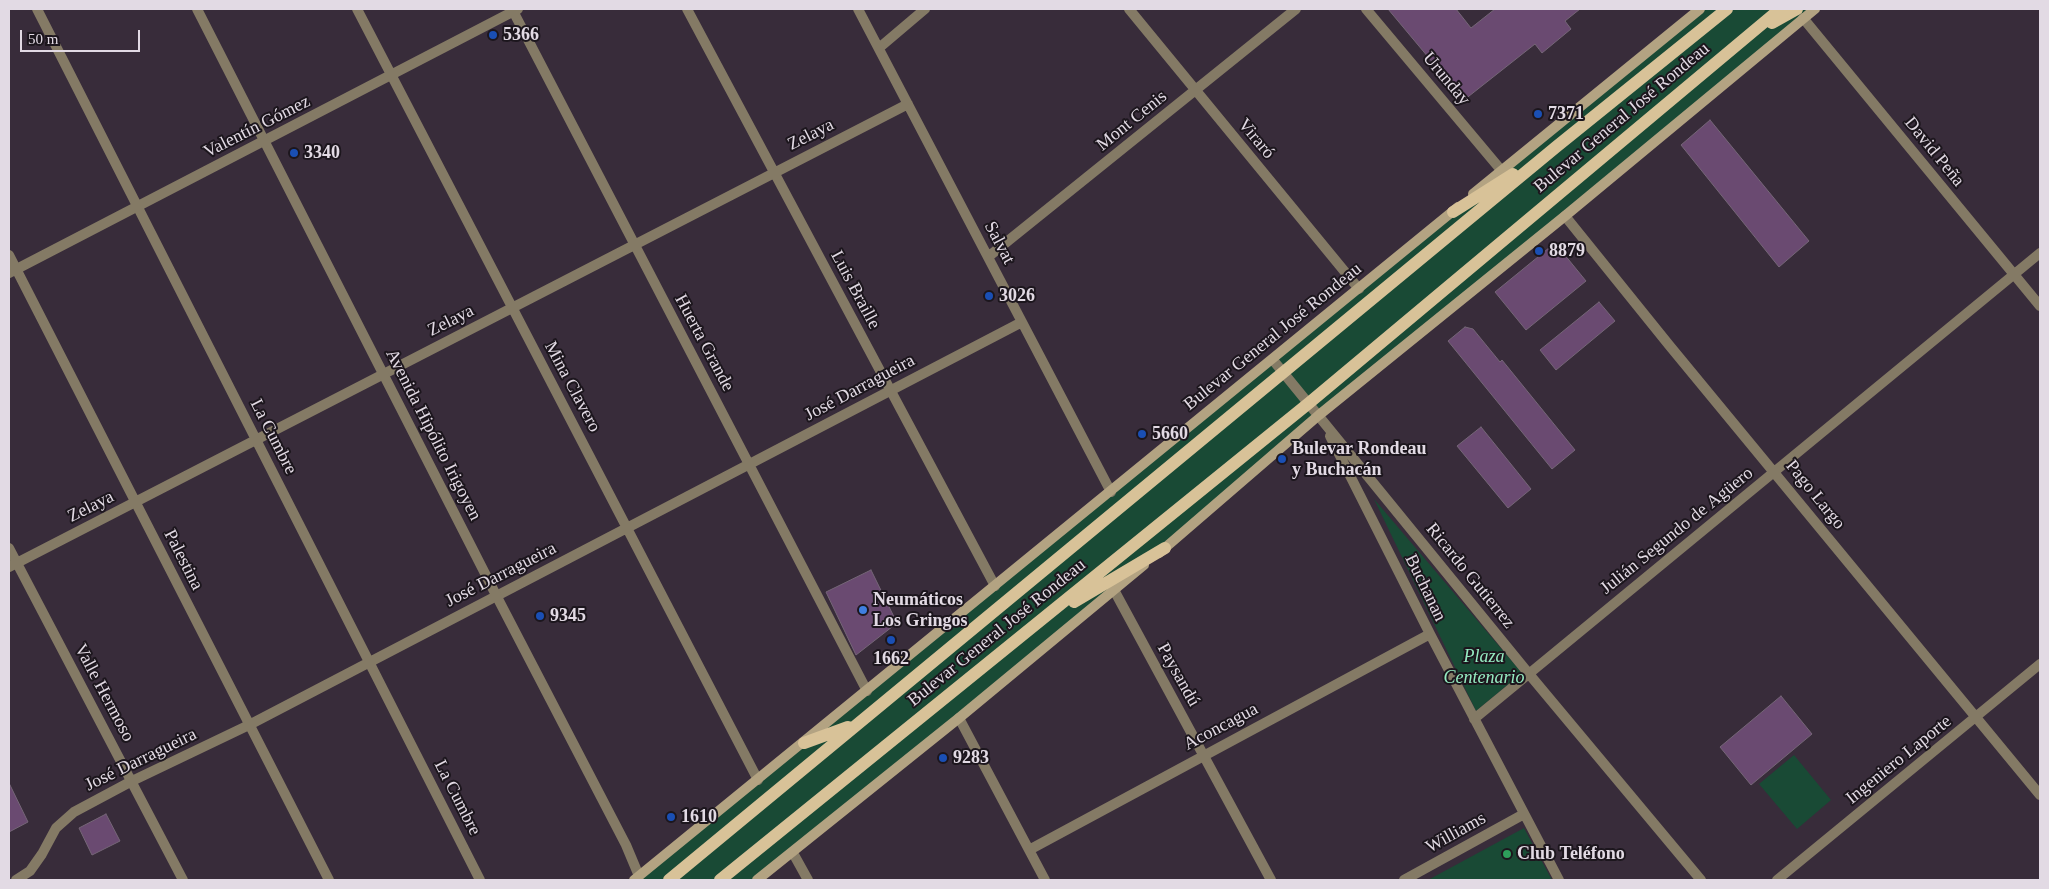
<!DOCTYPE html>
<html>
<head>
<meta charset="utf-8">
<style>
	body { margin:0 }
	#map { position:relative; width:2049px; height:889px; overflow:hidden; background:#382c3a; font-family:"Times New Roman",serif }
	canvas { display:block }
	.frame { position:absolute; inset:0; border:10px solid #e2dae4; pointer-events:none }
	.scale { position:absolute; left:20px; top:30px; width:120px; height:22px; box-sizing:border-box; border:2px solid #e2dae4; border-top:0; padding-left:6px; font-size:15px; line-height:18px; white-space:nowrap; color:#e2dae4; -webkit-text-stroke:4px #1c161d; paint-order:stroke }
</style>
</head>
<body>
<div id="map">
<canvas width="2049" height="889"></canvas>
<div class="frame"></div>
<div class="scale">50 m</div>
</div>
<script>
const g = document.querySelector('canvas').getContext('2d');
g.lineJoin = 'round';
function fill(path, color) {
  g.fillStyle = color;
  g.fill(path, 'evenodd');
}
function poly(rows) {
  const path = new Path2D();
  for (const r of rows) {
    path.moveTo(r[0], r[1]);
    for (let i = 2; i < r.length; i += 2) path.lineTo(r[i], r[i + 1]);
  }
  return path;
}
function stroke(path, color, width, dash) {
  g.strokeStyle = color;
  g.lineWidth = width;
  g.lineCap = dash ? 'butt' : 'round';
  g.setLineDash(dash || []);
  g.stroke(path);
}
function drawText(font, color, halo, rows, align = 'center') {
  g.font = font + ' "Times New Roman",serif';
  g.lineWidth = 4;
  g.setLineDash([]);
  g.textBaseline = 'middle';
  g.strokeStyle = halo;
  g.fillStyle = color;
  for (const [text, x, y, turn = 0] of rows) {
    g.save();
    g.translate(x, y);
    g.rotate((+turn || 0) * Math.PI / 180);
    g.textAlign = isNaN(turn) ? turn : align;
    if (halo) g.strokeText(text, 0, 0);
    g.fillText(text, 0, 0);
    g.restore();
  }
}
fill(poly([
	[1700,9,1815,9,757,880,634,880],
	[1374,499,1522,673,1476,711],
	[1794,755,1831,800,1797,829,1759,784],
	[1524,828,1552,880,1428,880]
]), '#194a35');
const building = poly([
	[1388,9,1456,9,1471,28,1495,9,1580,9,1565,21,1571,29,1542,53,1535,44,1464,100,1388,9],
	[1710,120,1809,241,1779,267,1681,145,1710,120],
	[1555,243,1586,281,1526,330,1495,292,1555,243],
	[1599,302,1615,321,1556,370,1540,350,1599,302],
	[1465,327,1473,329,1500,362,1502,360,1575,450,1552,469,1448,341,1465,327],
	[1481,427,1531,489,1508,508,1457,446,1481,427],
	[871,570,897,623,856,655,826,592,871,570],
	[1781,696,1812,734,1751,785,1720,747,1781,696],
	[9,783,28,822,9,832,9,783],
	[106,814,120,841,92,855,79,828,106,814]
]);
fill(building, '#6a4a71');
stroke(building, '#756677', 1);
stroke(poly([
	[37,9,480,880],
	[357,9,758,780],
	[512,9,867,691],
	[687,9,995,586],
	[858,9,1111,492],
	[1129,9,1359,289],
	[1366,9,1501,170],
	[1803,18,2040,306],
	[879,48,925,9],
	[1565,216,1669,345,2040,795],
	[9,255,329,880],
	[988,257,1296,9],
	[9,273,518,9],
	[1273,360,1529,674,1701,880],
	[1330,436,1430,634,1559,880],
	[9,548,183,880],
	[9,567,908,104],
	[1114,590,1271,880],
	[959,718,1045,880],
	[1474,719,2040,253],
	[1029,850,1430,634],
	[793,853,808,880],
	[16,880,30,871,42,854,56,828,74,812,132,781,249,725,1022,322],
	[1404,880,1524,814],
	[1777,880,2040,664]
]), '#847a65', 10);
stroke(poly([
	[197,9,496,595,626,845,639,876]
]), '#847a65', 10);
stroke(poly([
	[1473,194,1700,9],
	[1159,553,1319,415,1565,216,1815,9],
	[634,880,1458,207],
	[757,880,959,718,1144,565]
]), '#b3a382', 10);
stroke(poly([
	[1772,23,1797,9],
	[1453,212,1513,174],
	[1074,602,1165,548],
	[804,743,848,727],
	[669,880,1556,147,1727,9],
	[720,880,1309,403,1780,9]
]), '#d8c298', 12);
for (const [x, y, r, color] of [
	[493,35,5,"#1a4fb4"],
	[1538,114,5,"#1a4fb4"],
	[294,153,5,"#1a4fb4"],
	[1539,251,5,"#1a4fb4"],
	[989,296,5,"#1a4fb4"],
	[1142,434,5,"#1a4fb4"],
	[1282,459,5,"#1a4fb4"],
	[863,610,5,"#3f7fe0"],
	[540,616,5,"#1a4fb4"],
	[891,640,5,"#1a4fb4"],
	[943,758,5,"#1a4fb4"],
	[671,817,5,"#1a4fb4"],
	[1507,854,5,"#2e9e5b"]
]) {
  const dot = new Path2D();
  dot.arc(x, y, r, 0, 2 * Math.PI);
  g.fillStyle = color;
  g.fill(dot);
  stroke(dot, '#1c161d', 2);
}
drawText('bold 18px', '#e2dae4', '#1c161d', [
	["5366",503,35],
	["7371",1548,114],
	["3340",304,153],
	["8879",1549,251],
	["3026",999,296],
	["5660",1152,434],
	["Bulevar Rondeau",1292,449],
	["y Buchacán",1292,470],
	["Neumáticos",873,600],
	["Los Gringos",873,621],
	["9345",550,616],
	["1662",891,659,"center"],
	["9283",953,758],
	["1610",681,817],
	["Club Teléfono",1517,854]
], 'left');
drawText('18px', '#e2dae4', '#1c161d', [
	["Urunday",1446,79,50],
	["Bulevar General José Rondeau",1622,118,-40],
	["Mont Cenis",1132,121,-39],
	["Valentín Gómez",257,127,-27],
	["Zelaya",811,135,-27],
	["Viraró",1256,139,50],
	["David Peña",1934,152,51],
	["Salvat",999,243,62],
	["Luis Braille",855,290,62],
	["Zelaya",451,321,-27],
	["Bulevar General José Rondeau",1273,337,-39],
	["Huerta Grande",704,343,62],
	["Mina Clavero",572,387,62],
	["José Darragueira",860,388,-28],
	["Avenida Hipólito Irigoyen",433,435,63],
	["La Cumbre",273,437,63],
	["Pago Largo",1815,495,51],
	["Zelaya",91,507,-27],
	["Julián Segundo de Agüero",1677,531,-39],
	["Palestina",183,560,63],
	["José Darragueira",501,575,-27],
	["Ricardo Gutierrez",1470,576,51],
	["Buchanan",1425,588,64],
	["Bulevar General José Rondeau",997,633,-39],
	["Paysandú",1178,675,61],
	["Valle Hermoso",104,693,62],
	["Aconcagua",1221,727,-28],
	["José Darragueira",141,760,-26],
	["Ingeniero Laporte",1899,760,-39],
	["La Cumbre",457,798,63],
	["Williams",1456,833,-29]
]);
drawText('italic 18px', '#95ebc1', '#1c161d', [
	["Plaza",1484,657],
	["Centenario",1484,678]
]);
</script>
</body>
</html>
